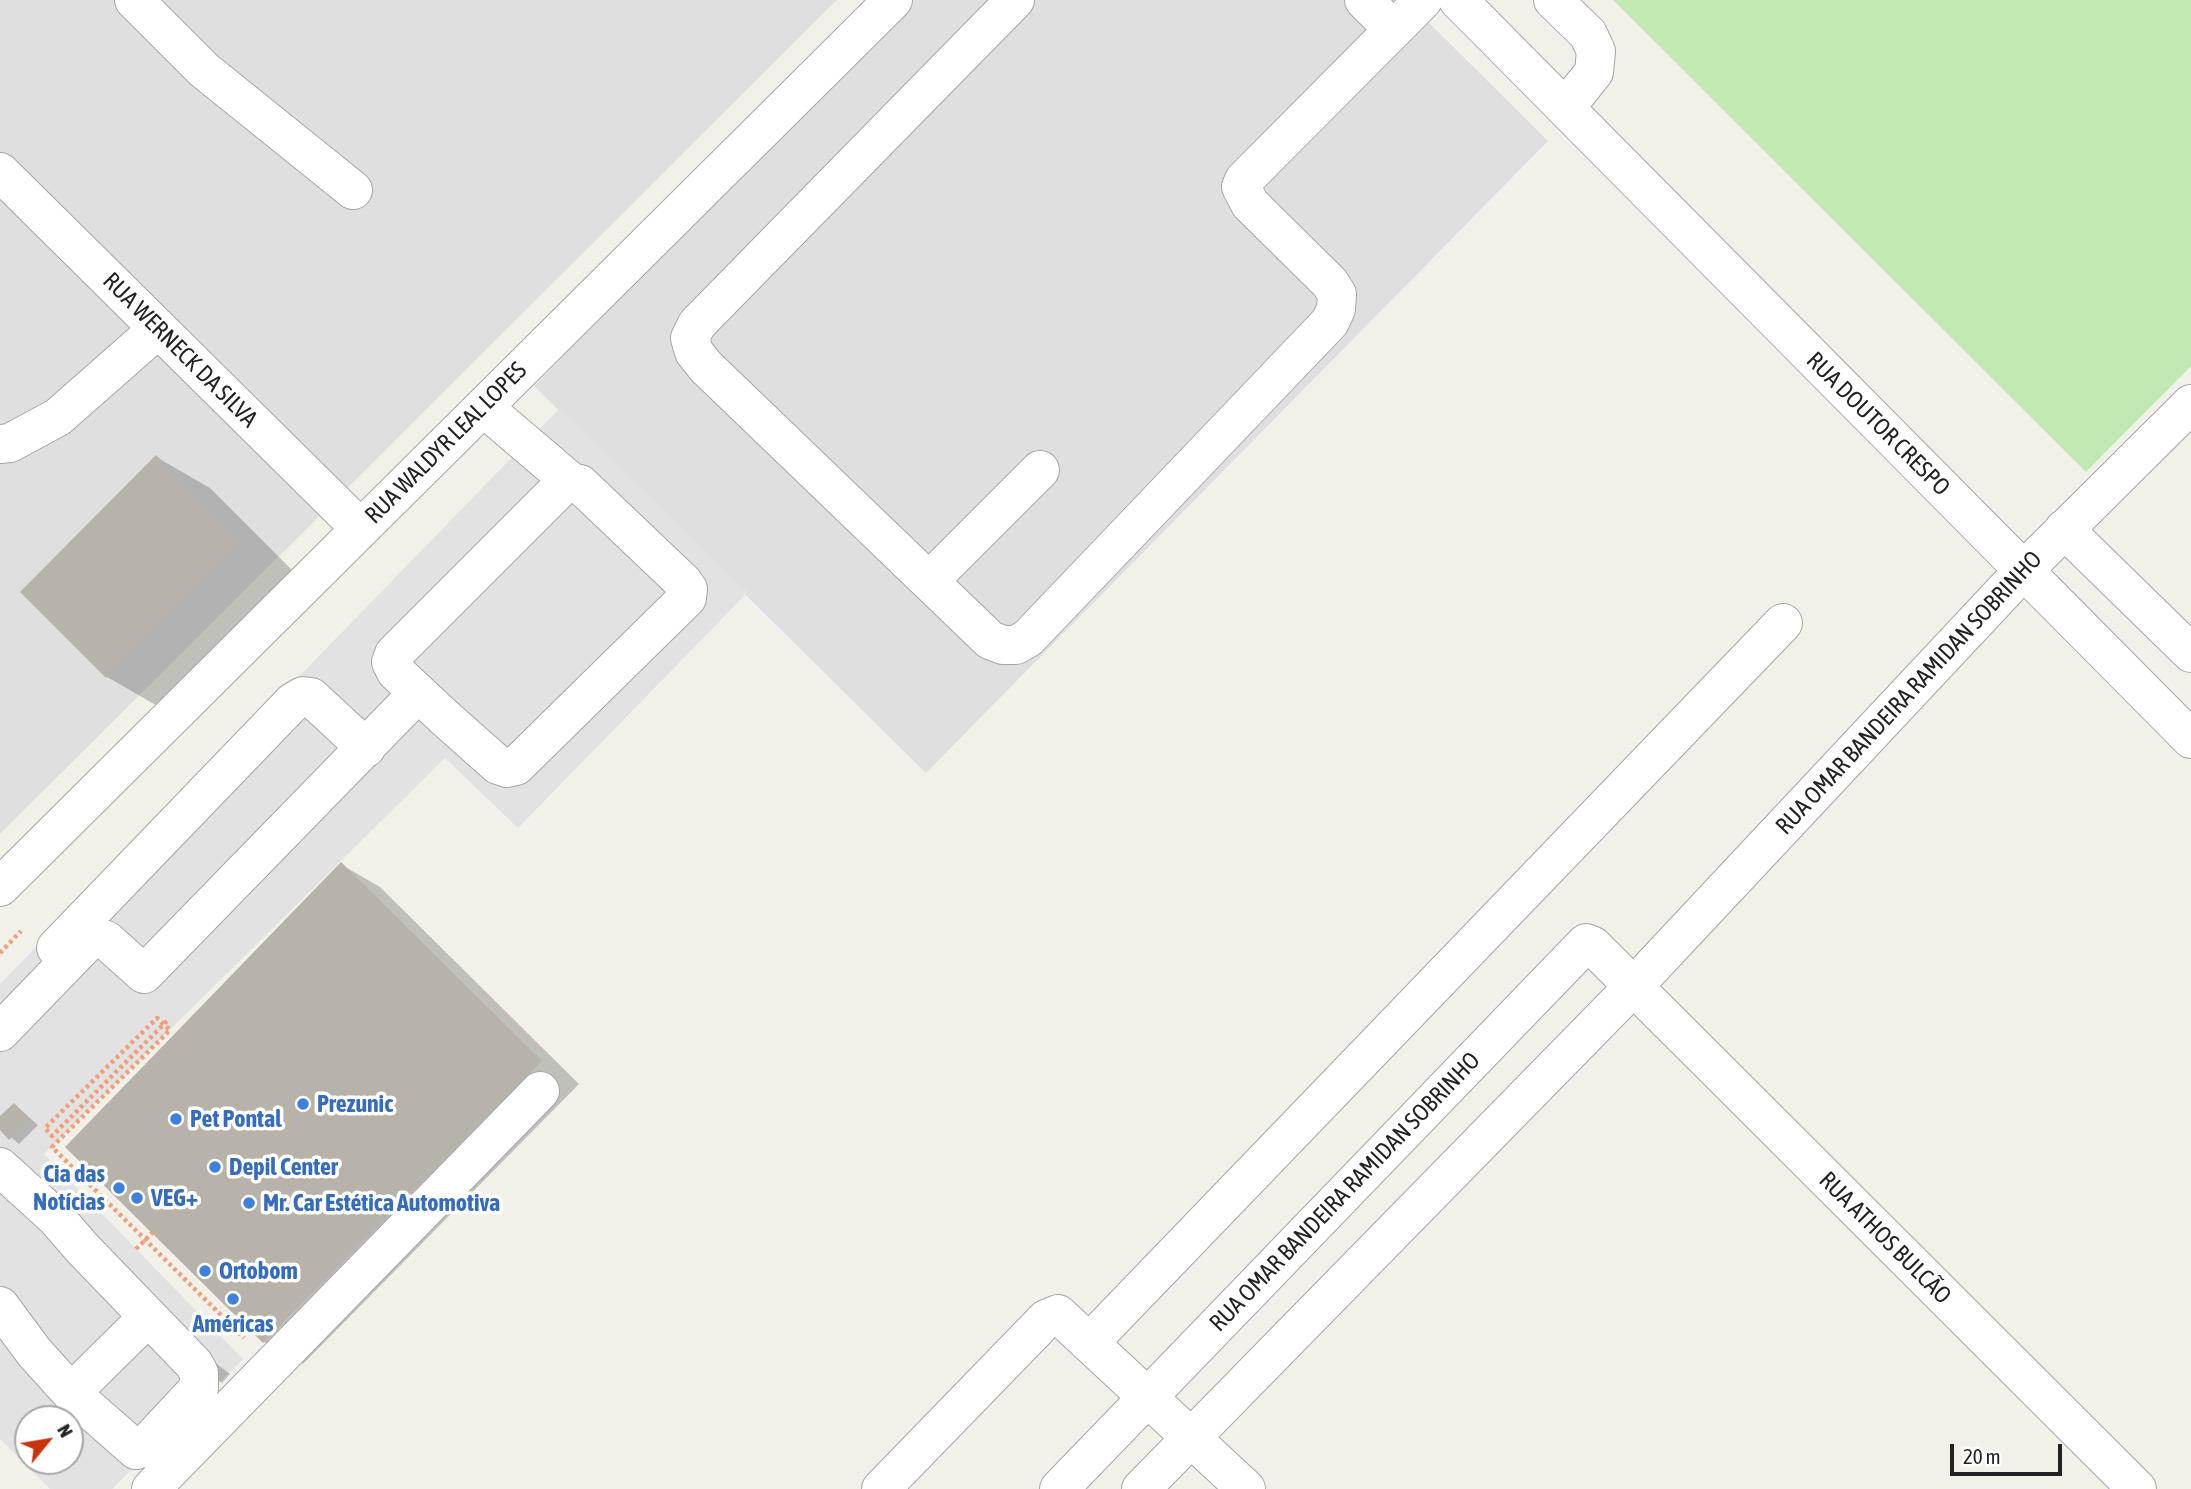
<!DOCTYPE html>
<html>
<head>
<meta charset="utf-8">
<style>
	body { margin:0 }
	#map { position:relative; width:2191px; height:1489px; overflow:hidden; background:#f1f0e9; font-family:"Asap Condensed",sans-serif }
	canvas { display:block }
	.north { position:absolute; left:14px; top:1405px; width:70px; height:70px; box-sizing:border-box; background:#fff; border:2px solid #a7a7a7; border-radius:50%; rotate:60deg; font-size:19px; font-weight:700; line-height:28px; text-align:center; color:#222 }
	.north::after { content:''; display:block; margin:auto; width:24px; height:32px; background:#c8330c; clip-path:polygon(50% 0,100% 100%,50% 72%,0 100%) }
	.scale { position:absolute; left:1950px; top:1444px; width:112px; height:32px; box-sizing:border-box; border:4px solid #222; border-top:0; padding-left:9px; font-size:21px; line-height:24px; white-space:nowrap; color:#222; -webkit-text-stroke:5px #fff; paint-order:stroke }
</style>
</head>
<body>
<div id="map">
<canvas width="2191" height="1489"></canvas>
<div class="north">N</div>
<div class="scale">20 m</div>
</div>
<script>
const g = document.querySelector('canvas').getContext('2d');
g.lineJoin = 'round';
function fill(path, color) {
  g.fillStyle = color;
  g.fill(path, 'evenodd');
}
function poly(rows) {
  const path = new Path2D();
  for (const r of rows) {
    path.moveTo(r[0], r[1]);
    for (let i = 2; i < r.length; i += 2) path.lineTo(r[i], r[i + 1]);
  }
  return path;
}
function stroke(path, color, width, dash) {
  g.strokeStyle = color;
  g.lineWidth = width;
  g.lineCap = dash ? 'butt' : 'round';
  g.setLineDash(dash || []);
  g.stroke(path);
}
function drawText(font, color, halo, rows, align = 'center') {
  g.font = font + ' "Asap Condensed",sans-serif';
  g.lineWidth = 7;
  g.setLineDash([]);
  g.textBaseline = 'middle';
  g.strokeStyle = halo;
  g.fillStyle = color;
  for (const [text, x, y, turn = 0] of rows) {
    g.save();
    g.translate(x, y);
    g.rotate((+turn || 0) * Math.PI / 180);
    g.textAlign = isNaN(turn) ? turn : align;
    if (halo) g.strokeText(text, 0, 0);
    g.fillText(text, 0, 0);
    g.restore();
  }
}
fill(poly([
	[0,0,837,0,0,834],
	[913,0,1406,0,1548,141,926,773,534,386]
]), '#e0dfdf');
fill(poly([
	[1613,0,2191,0,2191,366,2086,472]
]), '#c2e8b3');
fill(poly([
	[560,408,748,592,518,828,445,758,44,1154,243,1359,112,1489,50,1489,0,1439,0,984],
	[28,1419,70,1419,70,1461,28,1461]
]), '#e2e2e2');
fill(poly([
	[156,457,210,488,295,573,161,708,107,677],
	[342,865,380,887,579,1084,303,1364,264,1342],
	[15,1105,38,1125,19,1144,0,1128,0,1119],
	[214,1362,230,1374,222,1383,213,1377]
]), '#0003');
fill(poly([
	[156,455,242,541,106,678,20,592],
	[341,862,542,1061,263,1343,65,1147],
	[14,1103,30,1119,9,1140,0,1130,0,1116]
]), '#b7b3ab');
const minor = poly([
	[134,0,204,70,353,190],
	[1015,0,697,324,690,338,694,352,706,367,990,640,1003,645,1016,645,1028,638,1330,322,1336,309,1337,294,1330,283,1250,204,1241,187,1244,180,1423,0],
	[1364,0,1393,29],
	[1458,0,2191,739],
	[1553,0,1588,34,1596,51,1594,72,1566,107],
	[0,172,360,528],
	[483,407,571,482],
	[0,444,10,443,58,417,158,329],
	[571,482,580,484,683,582,688,589,687,598,516,766,507,768,498,765,444,717,396,672,391,662,394,654,562,486,571,482],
	[2064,529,2191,653],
	[929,581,1040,470],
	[0,887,893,0],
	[56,948,293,702,303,696,311,697,366,748],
	[0,1032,93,936,106,940,144,974,418,693],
	[0,1167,56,1218,83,1249,194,1364,199,1373,199,1388,143,1448,136,1450,71,1393,34,1352,0,1306],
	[1090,1342,1783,623],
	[71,1393,148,1317],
	[151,1489,540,1091],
	[881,1489,1046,1319,1058,1314,1246,1489],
	[1059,1489,1586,943,1593,946,2137,1489],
	[1141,1489,1633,987,2023,571,2191,404]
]);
stroke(minor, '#a6a6a6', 40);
stroke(poly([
	[0,953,21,931],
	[167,1021,52,1136,45,1128,157,1018,170,1030,52,1147,244,1338],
	[136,1249,153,1232]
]), '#f29f79', 4.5, [3.5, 3.5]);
stroke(minor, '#fff', 38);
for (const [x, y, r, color] of [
	[303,1104,7,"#3f7fe0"],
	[176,1119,7,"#3f7fe0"],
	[215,1167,7,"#3f7fe0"],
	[119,1188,7,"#3f7fe0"],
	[137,1198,7,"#3f7fe0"],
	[249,1203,7,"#3f7fe0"],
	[205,1271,7,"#3f7fe0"],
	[233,1299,7,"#3f7fe0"]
]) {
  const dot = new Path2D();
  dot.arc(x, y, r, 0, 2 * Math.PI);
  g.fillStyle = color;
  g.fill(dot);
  stroke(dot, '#fff', 2.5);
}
drawText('24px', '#222', '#fff', [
	["RUA WERNECK DA SILVA",180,350,45],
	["RUA DOUTOR CRESPO",1878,424,45],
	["RUA WALDYR LEAL LOPES",446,443,-45],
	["RUA OMAR BANDEIRA RAMIDAN SOBRINHO",1909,693,-47],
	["RUA OMAR BANDEIRA RAMIDAN SOBRINHO",1345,1192,-46],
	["RUA ATHOS BULCÃO",1885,1238,45]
]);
drawText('bold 24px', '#366cbe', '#fff', [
	["Prezunic",317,1104],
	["Pet Pontal",190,1119],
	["Depil Center",229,1167],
	["Cia das",105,1174,"right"],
	["Notícias",105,1202,"right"],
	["VEG+",151,1198],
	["Mr. Car Estética Automotiva",263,1203],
	["Ortobom",219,1271],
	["Américas",233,1324,"center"]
], 'left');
</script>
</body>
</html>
